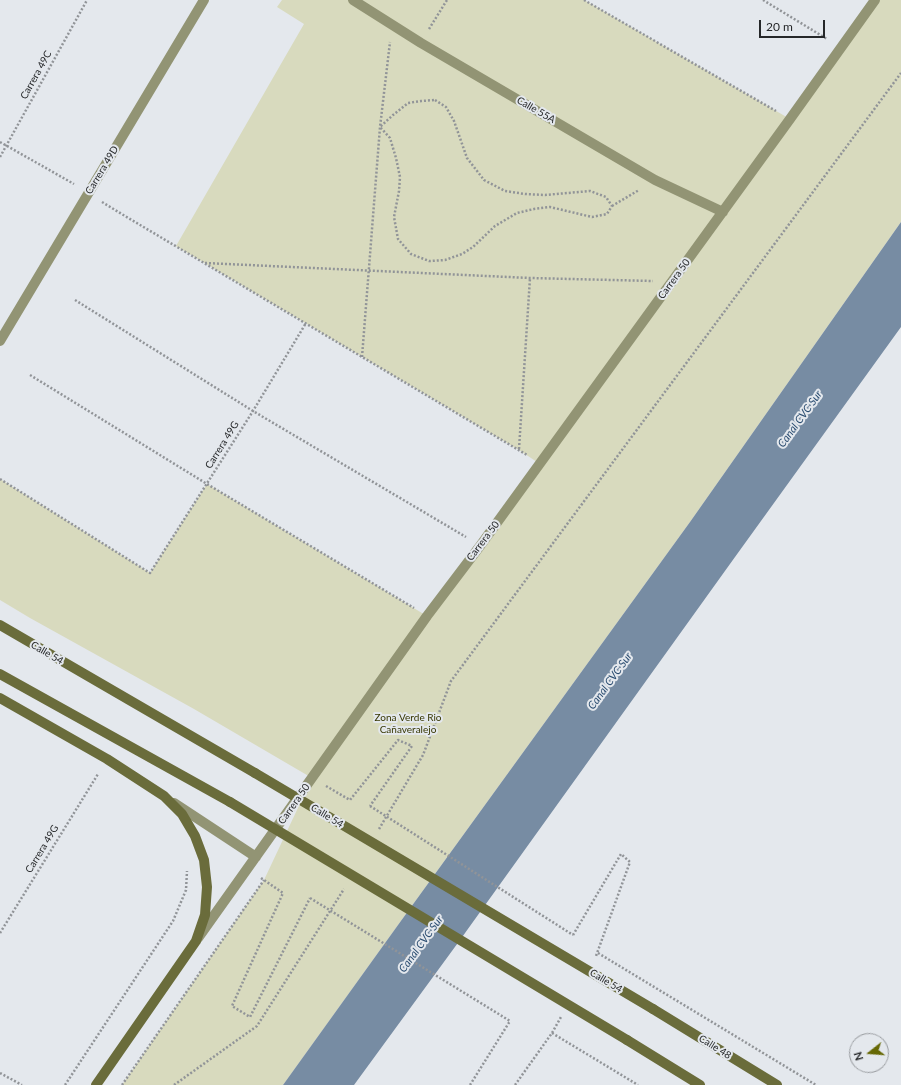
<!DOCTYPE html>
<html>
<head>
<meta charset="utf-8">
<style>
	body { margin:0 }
	#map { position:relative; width:901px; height:1085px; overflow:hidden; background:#e4e8ed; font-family:Lato,sans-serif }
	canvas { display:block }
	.north { position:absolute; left:849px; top:1033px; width:40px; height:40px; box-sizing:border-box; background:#e4e8ed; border:1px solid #989b9f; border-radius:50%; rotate:253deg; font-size:11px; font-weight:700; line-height:16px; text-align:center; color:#252729 }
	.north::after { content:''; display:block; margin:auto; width:14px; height:18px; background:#666804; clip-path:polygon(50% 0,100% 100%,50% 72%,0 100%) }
	.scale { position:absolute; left:759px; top:20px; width:66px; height:18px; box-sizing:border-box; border:2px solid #252729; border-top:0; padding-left:5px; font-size:12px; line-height:14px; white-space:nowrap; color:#252729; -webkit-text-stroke:3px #e4e8ed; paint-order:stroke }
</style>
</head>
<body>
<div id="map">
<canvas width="901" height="1085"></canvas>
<div class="north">N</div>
<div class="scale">20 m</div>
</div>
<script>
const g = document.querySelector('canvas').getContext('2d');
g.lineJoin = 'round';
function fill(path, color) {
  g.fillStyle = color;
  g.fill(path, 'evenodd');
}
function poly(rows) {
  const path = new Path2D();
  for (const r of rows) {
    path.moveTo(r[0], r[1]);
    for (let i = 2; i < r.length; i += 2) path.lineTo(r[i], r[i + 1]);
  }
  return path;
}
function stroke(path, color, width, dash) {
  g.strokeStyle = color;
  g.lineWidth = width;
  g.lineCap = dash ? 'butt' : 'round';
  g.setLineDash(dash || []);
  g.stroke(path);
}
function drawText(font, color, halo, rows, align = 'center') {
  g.font = font + ' Lato,sans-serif';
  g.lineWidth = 4;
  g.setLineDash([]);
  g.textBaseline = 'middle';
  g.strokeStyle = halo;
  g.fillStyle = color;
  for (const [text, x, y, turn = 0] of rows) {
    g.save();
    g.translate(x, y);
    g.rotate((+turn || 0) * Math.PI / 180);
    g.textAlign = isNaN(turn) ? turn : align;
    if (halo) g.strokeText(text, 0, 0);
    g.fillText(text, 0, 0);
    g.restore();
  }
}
fill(poly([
	[282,0,584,0,790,119,875,0,901,0,901,222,690,522,398,925,283,1085,122,1085,264,880,312,778,194,709,30,618,0,600,0,479,150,573,207,484,427,616,540,464,519,450,176,246,304,24,277,7]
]), '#d8dabe');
fill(poly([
	[901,222,901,327,735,557,460,940,354,1085,283,1085,398,925,690,522]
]), '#778ca3');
stroke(poly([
	[584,0,776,111],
	[763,0,827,39],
	[429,29,447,0],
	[435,100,446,107,454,121,467,158,484,180,505,191,525,194,545,195,590,191,606,197,612,206,607,214,592,217,550,207,534,209,517,213,495,226,473,247,462,254,445,260,429,261,411,254,398,239,394,217,399,191,400,177,396,158,390,138,380,127,393,115,408,103,421,101,435,100],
	[0,142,74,184],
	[0,157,87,0],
	[102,202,125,216,527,455],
	[612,206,639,190],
	[205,263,530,278,653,281],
	[75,300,253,411,466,537],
	[362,357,380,127,390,42],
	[30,375,207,484,414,608],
	[519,449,530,278],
	[0,479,150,573,253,411,306,323],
	[326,786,350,800,398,740,412,746,370,806],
	[379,829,423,755,451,681,901,73],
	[261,878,283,893,232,1006,250,1017,310,898],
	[0,933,98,774],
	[573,935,621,854,630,862,596,956],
	[598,953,816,1085],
	[552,1033,638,1085],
	[0,1073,22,1085],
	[65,1085,173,921,186,890,187,871],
	[122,1085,264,880],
	[174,1085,257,1026,344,889],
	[470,1085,510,1021],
	[515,1085,552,1033,561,1017]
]), '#919498', 2.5, [2, 2]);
stroke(poly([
	[353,0,421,43,655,180,723,212],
	[0,341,204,0],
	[174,803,256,857],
	[198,938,427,616,480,546,790,119,875,0]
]), '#929474', 10);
stroke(poly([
	[0,625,255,773],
	[0,674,230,802],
	[0,698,107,759,164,796,182,814,195,836,204,860,207,887,205,915,196,941,96,1085],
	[653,1009,777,1085],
	[627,1040,700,1085]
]), '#6a6c3b', 10);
stroke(poly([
	[370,806,573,935],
	[310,898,510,1021]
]), '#919498', 2.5, [2, 2]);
stroke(poly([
	[255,773,653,1009],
	[230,802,627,1040]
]), '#6a6c3b', 10);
drawText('10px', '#252729', '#e4e8ed', [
	["Carrera 49C",36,75,-61],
	["Calle 55A",536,110,30],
	["Carrera 49D",102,170,-59],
	["Carrera 50",674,279,-54],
	["Carrera 49G",222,445,-58],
	["Carrera 50",483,541,-53],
	["Calle 54",47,653,30],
	["Carrera 50",294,804,-55],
	["Calle 54",327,816,31],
	["Carrera 49G",42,849,-59],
	["Calle 54",606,981,31],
	["Calle 48",715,1047,32]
]);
drawText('10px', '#363600', '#e4e8ed', [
	["Zona Verde Rio",408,718],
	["Cañaveralejo",408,730]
]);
drawText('italic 11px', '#2b4d71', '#e4e8ed', [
	["Canal CVC Sur",800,419,-54],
	["Canal CVC Sur",610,681,-54],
	["Canal CVC Sur",421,944,-54]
]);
</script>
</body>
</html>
